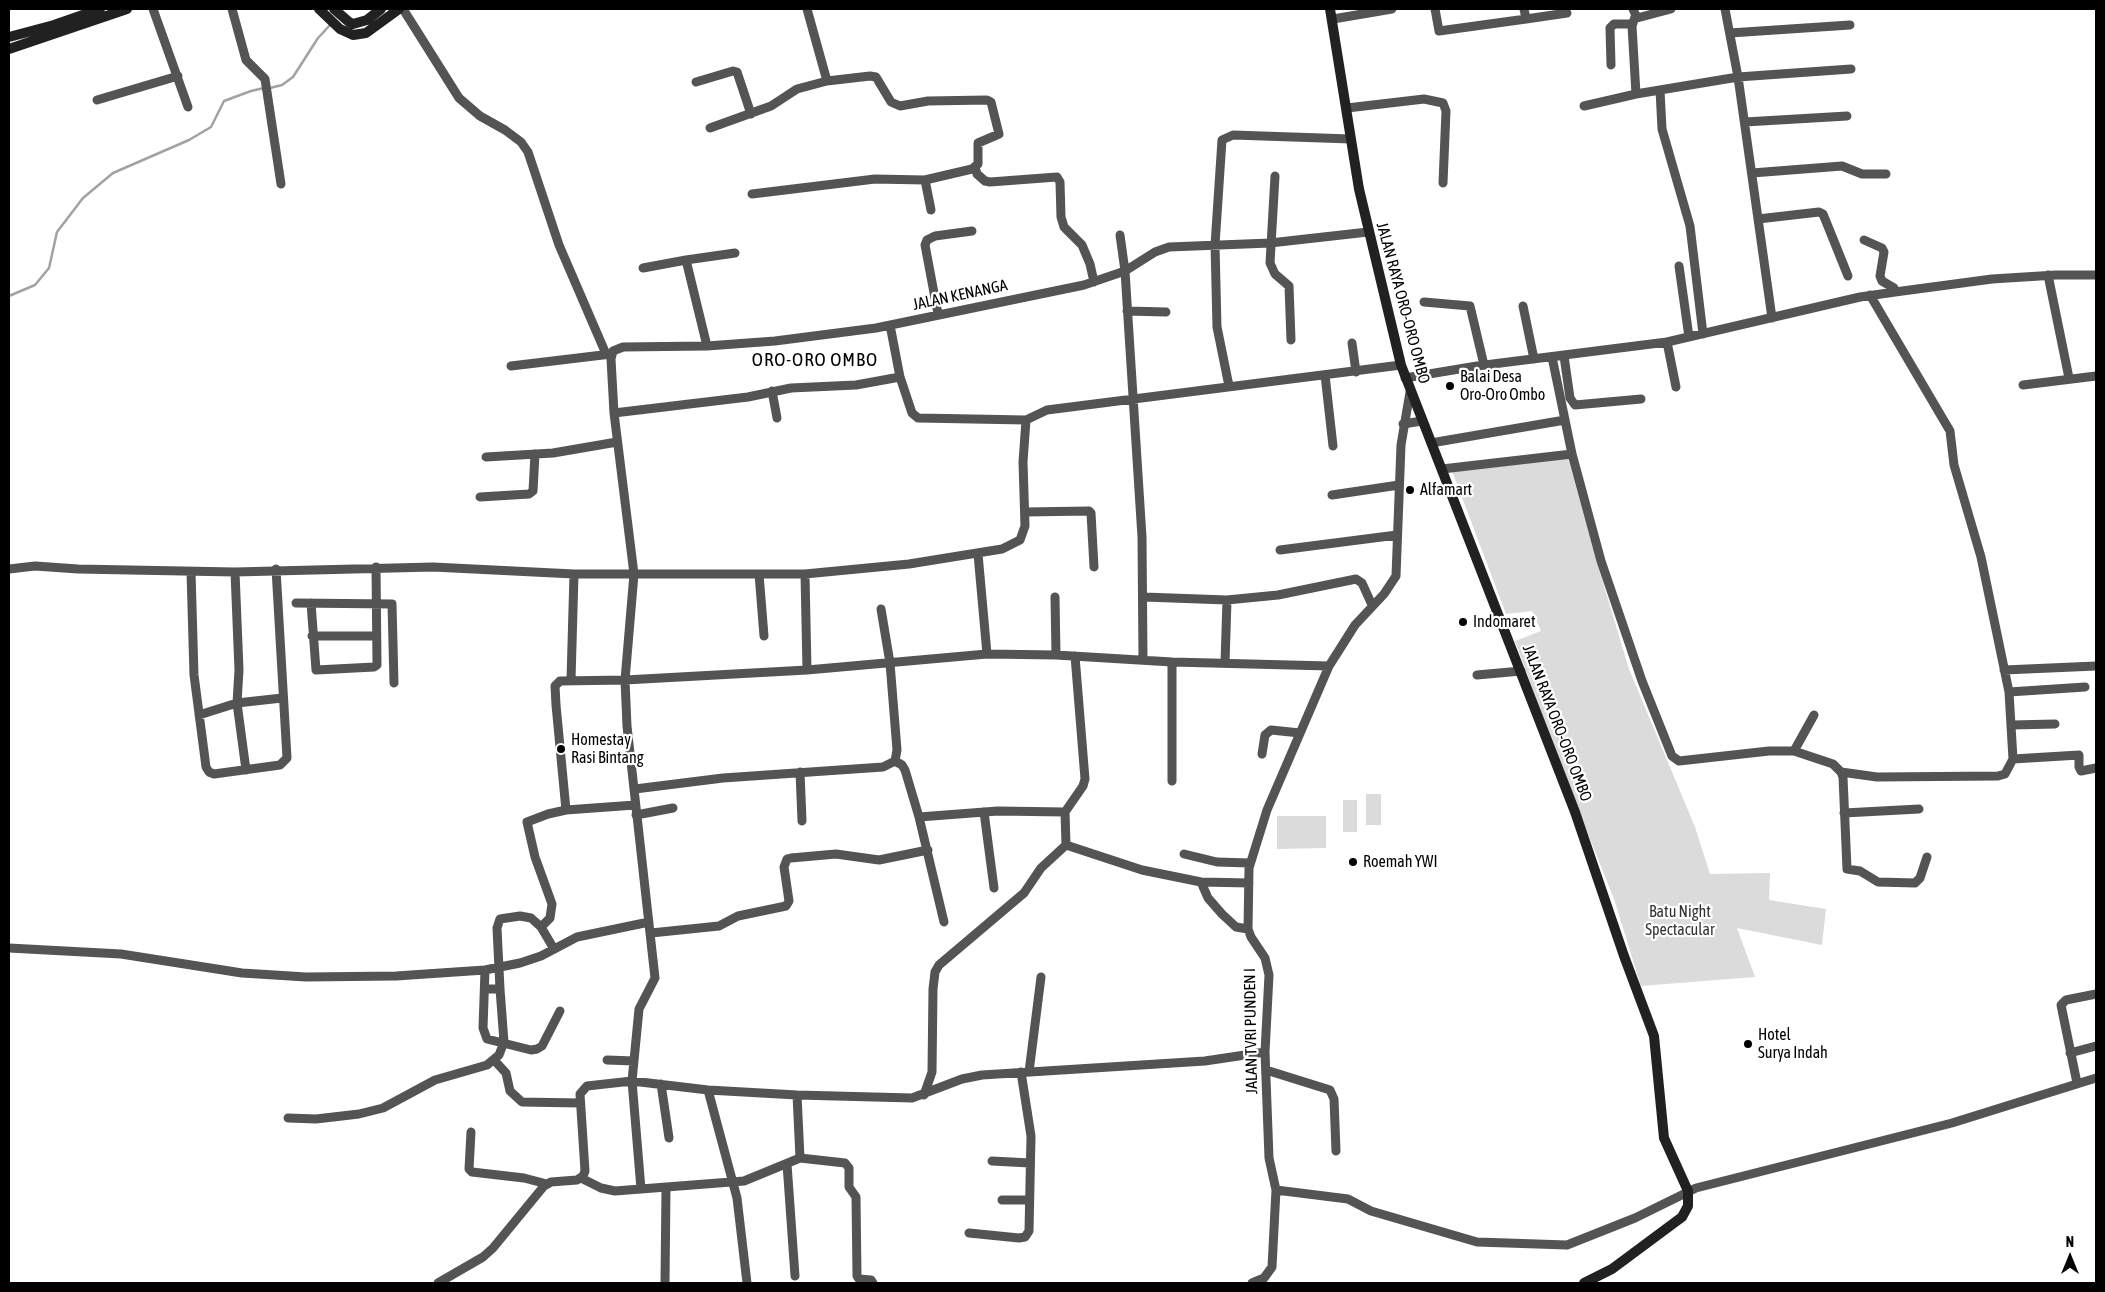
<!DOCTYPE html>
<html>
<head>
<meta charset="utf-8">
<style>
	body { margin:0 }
	#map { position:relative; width:2105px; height:1292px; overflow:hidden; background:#fff; font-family:"Asap Condensed",sans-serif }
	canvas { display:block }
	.frame { position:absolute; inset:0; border:10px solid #000; pointer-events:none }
	.north { position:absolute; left:2045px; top:1232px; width:50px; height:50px; -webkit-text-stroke:4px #fff; paint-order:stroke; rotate:0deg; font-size:14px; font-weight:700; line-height:20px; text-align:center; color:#000 }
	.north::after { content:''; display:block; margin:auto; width:18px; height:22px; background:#000; clip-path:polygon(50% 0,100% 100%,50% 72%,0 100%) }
</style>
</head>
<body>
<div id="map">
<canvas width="2105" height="1292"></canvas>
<div class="frame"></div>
<div class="north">N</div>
</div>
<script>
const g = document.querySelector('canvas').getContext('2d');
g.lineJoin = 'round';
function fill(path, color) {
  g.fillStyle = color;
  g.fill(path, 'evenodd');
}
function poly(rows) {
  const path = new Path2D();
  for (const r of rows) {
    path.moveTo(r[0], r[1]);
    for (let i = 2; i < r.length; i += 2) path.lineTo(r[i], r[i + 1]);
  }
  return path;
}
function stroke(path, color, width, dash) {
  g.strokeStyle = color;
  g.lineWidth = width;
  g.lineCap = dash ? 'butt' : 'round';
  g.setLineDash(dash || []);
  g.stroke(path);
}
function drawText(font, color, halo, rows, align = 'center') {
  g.font = font + ' "Asap Condensed",sans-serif';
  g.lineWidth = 4.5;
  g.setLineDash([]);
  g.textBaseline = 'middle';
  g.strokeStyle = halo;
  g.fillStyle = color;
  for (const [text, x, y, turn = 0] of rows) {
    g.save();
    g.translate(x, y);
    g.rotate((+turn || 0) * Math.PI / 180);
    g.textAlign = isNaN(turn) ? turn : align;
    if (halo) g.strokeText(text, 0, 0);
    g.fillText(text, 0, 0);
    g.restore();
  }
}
fill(poly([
	[1568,458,1594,553,1629,669,1695,827,1710,874,1770,873,1769,900,1826,909,1822,945,1737,928,1755,977,1641,986,1614,899,1564,774,1515,641,1541,631,1532,611,1506,614,1452,471],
	[1366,794,1381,794,1381,825,1366,825],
	[1343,800,1357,800,1357,832,1343,832],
	[1277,816,1326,816,1326,848,1277,849]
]), '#dbdbdb');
stroke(poly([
	[270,88,282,85,293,77,318,38,331,24],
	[9,296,35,285,49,268,57,232,83,198,113,173,189,140,211,127,224,101,251,91,264,88]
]), '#a2a2a2', 2.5);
stroke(poly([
	[153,9,188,107],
	[232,9,246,60,265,79,281,184],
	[403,9,459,98,480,116,505,130,521,142,528,152,559,245,606,354],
	[1435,9,1439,31,1526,19,1524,9],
	[1633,9,1637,18,1671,9],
	[1725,9,1738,77,1772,318],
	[1333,19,1392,9],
	[1526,19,1567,13],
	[1730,33,1850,25],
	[1611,65,1610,28,1614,24,1632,24],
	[696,82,733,71,737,72,751,114],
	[1660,90,1662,129,1690,226,1703,334],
	[1636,94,1738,77,1851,69],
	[97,100,178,76],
	[1584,106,1636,94,1632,26,1635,17],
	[1347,108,1424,99,1443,103,1446,111,1443,183],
	[1745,122,1847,116],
	[710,128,771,106,797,89,827,81],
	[975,167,977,174,985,181,990,182,1057,177,1060,182,1061,217,1064,227,1082,245,1090,264,1094,282],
	[1752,173,1842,166,1862,174,1886,174],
	[1275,176,1270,263,1275,274,1289,286,1291,340],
	[925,180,931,210],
	[752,194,875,179,925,180,972,169,978,164,978,143,999,134,991,102,987,100,928,101,900,106,891,102,876,77,870,76,827,81,807,9],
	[1758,219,1819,212,1823,214,1848,276],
	[1120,235,1125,271,1142,537,1143,660],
	[1864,240,1882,248,1884,252,1880,276,1882,281,1894,288,1895,292],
	[1679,266,1689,337],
	[643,268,686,260],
	[2048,275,2069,378],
	[1870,295,1950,431,1954,465,1981,557,2009,692],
	[1424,302,1470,306,1484,365],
	[1523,306,1534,359],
	[1127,311,1166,312],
	[938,314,925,245,927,240,935,236,972,231],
	[890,325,900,377,912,413,918,418,1026,420,1047,410,1401,365],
	[1667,342,1676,387],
	[1352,343,1356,372],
	[707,346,686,260,735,253],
	[1564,356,1570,398,1575,405,1641,399],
	[1552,357,1572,454],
	[511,366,611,354],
	[1325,375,1333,446],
	[1405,378,1477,366,1667,342,1860,297,1895,292,1992,279,2056,275,2096,275],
	[2023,385,2096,376],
	[1229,386,1217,327,1215,245,1222,140,1233,135,1351,139],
	[772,391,777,418],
	[614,413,748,397,791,388,856,385,900,377],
	[1403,424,1422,421],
	[1431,443,1565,420],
	[486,457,553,453,617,442],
	[1442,469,1572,454,1601,561,1642,681,1672,756,1679,761,1769,751,1794,751,1833,764,1841,772,1843,777,1847,869,1860,871,1878,882,1915,883,1920,878,1927,857],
	[1332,495,1399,485],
	[480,497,529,494,533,491,535,454],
	[1025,512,1089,511,1091,513,1094,567],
	[1280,550,1397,535],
	[978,554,987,654],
	[9,569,35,566,78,569,235,572,433,567,574,574,805,574,909,564,1002,549,1020,540,1025,526,1023,462,1026,420],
	[191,572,194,675,206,767,209,772,214,774,280,765,287,758,276,569],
	[235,572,239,670,237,703,246,770],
	[759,574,764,636],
	[805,574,807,670],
	[1055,597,1056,655],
	[1144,597,1227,600,1278,595,1356,579,1362,583,1372,605],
	[296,603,392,604,394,683],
	[311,603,316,670,374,667,377,665,376,567],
	[312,636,375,636],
	[1172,662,1172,781],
	[1225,663,1227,600],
	[2004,670,2096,666],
	[1477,675,1521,671],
	[571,680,574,574],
	[199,715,237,703,282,698],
	[2012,725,2055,724],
	[1794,751,1814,715],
	[1262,754,1265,735,1271,730,1300,733],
	[2013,759,2079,755,2079,767,2081,771,2096,768],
	[895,761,902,765,905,770,919,817,944,922],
	[800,772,802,821],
	[1841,772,1877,777,1998,776,2005,774,2013,759,2009,692,2085,687],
	[635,789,723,778,883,767,895,761,897,750,890,663,881,609],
	[566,810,556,705,555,686,560,681,625,680,807,670,987,654,1056,655,1172,662,1329,666],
	[984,812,994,888],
	[1844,813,1919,809],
	[636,815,673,808],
	[919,817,998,811,1065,812],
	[1066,845,1142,870,1201,882,1249,883],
	[1184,854,1217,862,1250,863],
	[1201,882,1208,898,1222,914,1236,927,1248,929],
	[541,927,550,918,552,904,535,857,527,822,548,814,566,810,635,805],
	[651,933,719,926,738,916,786,906,789,901,784,867,787,859,791,858,836,854,879,860,928,850],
	[9,948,121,954,242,973,306,977,396,976,485,970,520,963,541,956,577,937,649,922],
	[485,970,483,1028,487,1039,531,1050,537,1049,542,1046,560,1011],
	[500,989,497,928,500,919,520,916,531,918,541,927,554,949],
	[2070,1053,2096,1046],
	[494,1060,506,1073,510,1091,522,1102,580,1103],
	[607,1060,634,1061],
	[1266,1070,1330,1090,1334,1099,1336,1151],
	[1029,1072,1041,977],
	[2077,1083,2061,1005,2066,1000,2096,994],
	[661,1084,669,1138],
	[708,1090,737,1198,747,1283],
	[797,1095,800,1158],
	[924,1095,932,1072,933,989,935,972,939,965,1024,893,1041,868,1066,845,1065,812,1083,786,1085,779,1075,656],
	[288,1118,316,1119,359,1114,383,1108,435,1080,487,1065,499,1055,504,1042,500,989,485,989],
	[471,1132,469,1169,472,1172,524,1178,547,1184],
	[992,1161,1030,1163],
	[787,1164,795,1276],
	[581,1178,601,1188,615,1191,744,1181,800,1158,845,1163,849,1168,849,1187,856,1197,857,1276,859,1279,871,1280,873,1283],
	[641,1189,632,1081,708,1090,797,1095,912,1098,962,1079,982,1075,1205,1061,1265,1052],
	[1276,1190,1348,1199,1371,1211,1477,1242,1567,1245,1635,1218,1696,1188,1952,1123,2096,1078],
	[1002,1200,1029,1200],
	[969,1233,1019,1238,1025,1237,1029,1231,1031,1136,1021,1072],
	[438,1283,483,1257,493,1248,544,1186,551,1182,577,1180,583,1176,585,1171,580,1094,587,1086,632,1081,639,1009,655,978,627,726,625,680,634,574,614,413,611,359,613,351,623,347,707,346,775,341,876,328,1084,285,1125,271,1155,252,1169,247,1270,243,1368,232],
	[665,1283,666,1188],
	[1252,1283,1264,1278,1272,1267,1276,1190,1269,1158,1265,1052,1269,975,1265,958,1251,937,1248,929,1249,868,1267,810,1329,666,1355,625,1384,594,1396,576,1401,445,1410,392]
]), '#545454', 9);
stroke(poly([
	[319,9,340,29,353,35,366,33,399,9],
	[334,9,349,22,353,24,367,20,381,9],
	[1330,9,1359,189,1401,365,1575,812,1624,956,1654,1036,1664,1138,1688,1191,1688,1206,1682,1217,1612,1269,1584,1283],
	[9,37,54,25,100,9],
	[9,49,127,9]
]), '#212121', 10);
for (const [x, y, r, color] of [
	[1450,386,5,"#000"],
	[1410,490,5,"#000"],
	[1463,622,5,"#000"],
	[561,749,5,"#000"],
	[1353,862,5,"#000"],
	[1748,1044,5,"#000"]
]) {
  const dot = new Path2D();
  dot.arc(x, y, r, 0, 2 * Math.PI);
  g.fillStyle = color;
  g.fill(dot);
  stroke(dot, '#fff', 2);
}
drawText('16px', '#000', '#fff', [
	["JALAN KENANGA",960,295,-12],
	["JALAN RAYA ORO-ORO OMBO",1403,303,75],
	["JALAN RAYA ORO-ORO OMBO",1557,723,69],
	["JALAN TVRI PUNDEN I",1251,1031,-91]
]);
drawText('16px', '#000', '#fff', [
	["Balai Desa",1460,377],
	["Oro-Oro Ombo",1460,395],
	["Alfamart",1420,490],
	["Indomaret",1473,622],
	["Homestay",571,740],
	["Rasi Bintang",571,758],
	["Roemah YWI",1363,862],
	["Hotel",1758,1035],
	["Surya Indah",1758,1053]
], 'left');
drawText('16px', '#323232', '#fff', [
	["Batu Night",1680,912],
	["Spectacular",1680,930]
]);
g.letterSpacing = '1px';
drawText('19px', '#000', '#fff', [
	["ORO-ORO OMBO",815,360]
]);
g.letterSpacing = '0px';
</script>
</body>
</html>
